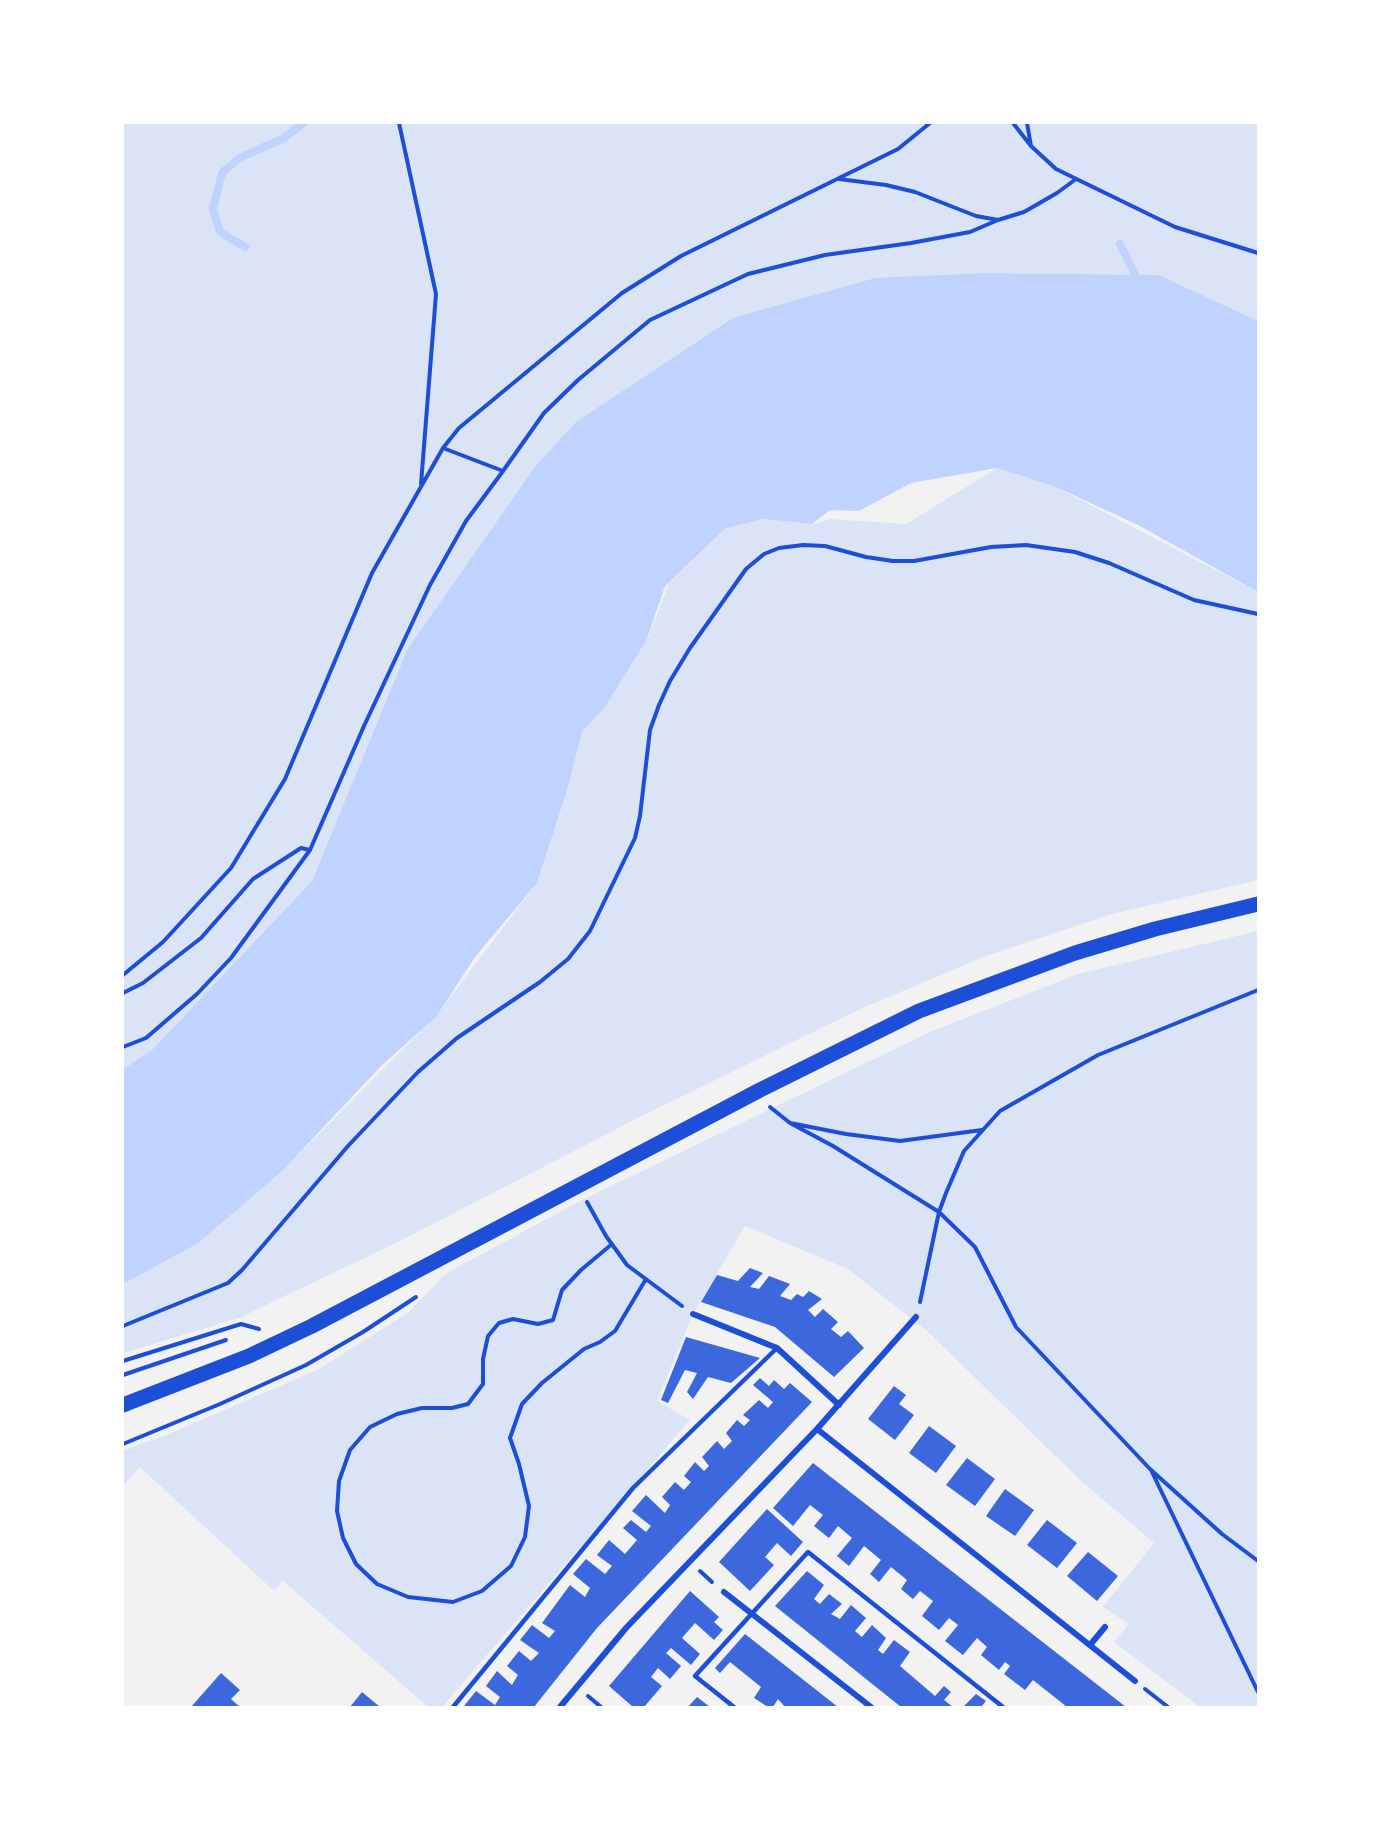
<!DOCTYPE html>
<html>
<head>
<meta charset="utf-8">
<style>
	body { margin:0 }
	#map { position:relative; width:1381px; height:1830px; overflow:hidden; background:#f2f2f2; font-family:Arial,sans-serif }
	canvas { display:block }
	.frame { position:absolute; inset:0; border:124px solid #fff; pointer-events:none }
</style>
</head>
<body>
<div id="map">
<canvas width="1381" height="1830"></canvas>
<div class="frame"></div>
</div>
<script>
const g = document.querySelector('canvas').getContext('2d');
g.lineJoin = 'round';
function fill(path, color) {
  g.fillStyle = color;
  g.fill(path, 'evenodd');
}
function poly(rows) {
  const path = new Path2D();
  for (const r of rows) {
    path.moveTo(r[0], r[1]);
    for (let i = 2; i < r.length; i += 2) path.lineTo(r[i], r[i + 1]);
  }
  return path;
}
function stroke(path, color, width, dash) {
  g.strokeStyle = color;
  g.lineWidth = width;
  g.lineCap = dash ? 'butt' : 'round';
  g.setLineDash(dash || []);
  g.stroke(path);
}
fill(poly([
	[123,123,1258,123,1258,321,1159,275,988,273,407,650,312,881,152,1050,123,1069],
	[997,468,1056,487,1258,592,1258,880,1112,914,983,957,858,1010,638,1118,400,1241,239,1318,123,1353,123,1284,197,1244,303,1150,435,1017,537,883,564,798,582,732,606,706,649,636,669,583,726,528,758,519,814,524,830,519,906,524],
	[1258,931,1258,1707,1200,1707,1114,1642,1129,1624,1103,1607,1154,1543,1080,1480,926,1330,848,1269,745,1226,693,1314,657,1401,690,1420,442,1707,428,1707,283,1581,274,1591,140,1467,123,1486,123,1450,164,1436,319,1369,409,1312,445,1274,580,1201,930,1032,1078,974]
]), '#dbe4f7');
fill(poly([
	[988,273,1159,275,1258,321,1258,592,1138,525,1056,487,997,468,911,483,859,511,830,510,812,524,763,519,726,528,665,586,647,639,606,706,582,732,567,790,537,883,475,957,436,1017,382,1065,283,1170,197,1244,123,1284,123,1069,152,1050,312,881,407,650,535,467,576,422,733,318,875,278]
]), '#bfd3fe');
stroke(poly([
	[1120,244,1139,283],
	[245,247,220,232,213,209,222,173,239,158,284,138,303,123]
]), '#bfd3fe', 8);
fill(poly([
	[750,1268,763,1273,750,1287,759,1289,769,1276,790,1284,780,1296,791,1300,797,1294,803,1297,809,1291,822,1299,808,1310,815,1317,823,1309,838,1322,831,1329,841,1337,848,1331,864,1348,834,1377,775,1327,701,1302,717,1275,738,1281],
	[686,1337,760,1358,731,1383,708,1377,693,1399,687,1392,697,1373,685,1370,668,1403,661,1400],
	[760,1378,769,1386,774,1380,784,1389,790,1383,812,1402,597,1628,534,1707,464,1706,476,1691,495,1705,500,1697,486,1686,497,1671,512,1685,518,1675,507,1666,519,1651,531,1661,539,1653,520,1640,532,1625,549,1638,555,1631,542,1623,570,1585,585,1597,590,1588,573,1574,586,1559,605,1574,612,1566,597,1555,609,1540,625,1554,637,1540,623,1528,631,1520,646,1532,651,1526,632,1511,646,1495,665,1513,670,1505,662,1497,675,1482,684,1490,691,1482,684,1476,695,1462,704,1471,709,1466,702,1457,717,1441,724,1449,732,1441,726,1433,737,1420,744,1426,750,1420,743,1415,759,1400,768,1408,773,1402,753,1385],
	[894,1386,906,1395,899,1404,914,1415,895,1440,868,1419],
	[929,1426,956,1446,936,1473,909,1453],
	[967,1458,995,1479,975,1506,946,1485],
	[813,1463,1126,1707,1067,1707,1033,1680,1025,1690,1004,1674,1010,1666,1005,1662,999,1670,981,1655,987,1647,977,1638,963,1655,945,1641,958,1625,949,1618,939,1630,922,1616,933,1601,920,1591,913,1599,901,1589,907,1580,891,1567,879,1582,870,1574,881,1560,864,1546,849,1566,837,1556,852,1538,838,1526,829,1538,814,1526,823,1515,810,1505,793,1526,773,1508],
	[1005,1489,1034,1510,1015,1536,986,1516],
	[767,1509,803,1542,791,1556,777,1543,765,1557,774,1565,750,1591,719,1562],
	[1047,1520,1077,1543,1057,1568,1027,1545],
	[1088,1552,1118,1576,1097,1601,1067,1576],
	[807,1571,824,1585,814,1599,820,1604,829,1594,842,1604,831,1614,840,1619,851,1605,866,1618,855,1631,862,1637,872,1625,886,1638,878,1650,883,1654,894,1640,910,1652,900,1666,935,1696,944,1686,951,1692,944,1700,953,1707,901,1707,775,1606],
	[690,1591,719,1617,714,1622,723,1630,714,1640,695,1623,682,1638,700,1654,691,1665,671,1648,666,1653,681,1666,670,1679,658,1668,651,1677,662,1686,644,1707,633,1707,609,1686],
	[745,1634,838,1707,785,1707,778,1699,773,1707,768,1707,754,1698,761,1687,730,1662,720,1673,715,1668],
	[221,1673,240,1690,231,1699,240,1707,191,1707],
	[362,1692,380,1707,350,1707],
	[976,1694,986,1701,981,1707,963,1707],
	[697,1697,710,1707,688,1707]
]), '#3d67dc');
stroke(poly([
	[399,123,436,294,421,484],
	[1013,123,1031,146],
	[1027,123,1031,146,1056,169,1175,227,1258,253],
	[839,179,886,185,915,192,976,216,998,220,1024,212,1057,193,1076,179],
	[443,448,503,471,544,413,578,380,650,320,748,274,825,255,911,243,970,232,998,220],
	[123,975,163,942,231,868,285,779,372,573,443,448,459,428,622,293,681,256,898,149,930,123],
	[123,993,143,983,201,938,253,879,301,848,310,850],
	[123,1047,146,1038,197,994,231,958,310,850,364,726,430,585,466,521,503,471],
	[770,1107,790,1123,846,1134,900,1141,982,1130],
	[790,1123,833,1146,939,1212,975,1247,1016,1327,1150,1469,1222,1534,1258,1561],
	[587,1202,606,1236,627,1265,682,1306],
	[612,1244,581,1270,562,1290,553,1320,538,1324,513,1319,499,1323,488,1336,483,1359,483,1384,468,1404,452,1408,422,1408,397,1414,370,1427,350,1450,339,1481,337,1511,343,1538,356,1564,377,1584,408,1597,453,1602,482,1591,511,1566,525,1537,529,1506,519,1464,510,1438,522,1404,542,1383,584,1349,600,1342,615,1331,646,1279],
	[920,1302,939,1212,946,1193,964,1151,1000,1111,1098,1055,1258,990],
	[123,1326,228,1283,242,1270,348,1146,418,1072,457,1038,540,982,568,959,590,931,635,838,640,816,650,730,659,705,670,681,690,648,746,569,764,554,779,548,803,545,825,546,866,557,893,561,914,561,991,547,1026,545,1075,552,1109,563,1194,600,1258,614],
	[123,1361,241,1324,259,1329],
	[123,1375,226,1340],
	[123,1444,220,1404,306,1365,363,1332,416,1297],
	[1152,1472,1258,1692],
	[700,1571,712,1582],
	[1145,1689,1168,1707],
	[588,1696,601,1707]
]), '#1d4ed8', 4);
stroke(poly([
	[453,1707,633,1488,777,1348],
	[734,1707,695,1676,808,1552,1003,1707]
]), '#1d4ed8', 4.5);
stroke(poly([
	[693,1314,777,1348,839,1405],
	[817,1429,1135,1681],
	[724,1592,871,1707],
	[1090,1645,1105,1627],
	[560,1707,626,1628,817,1429,916,1317]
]), '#1d4ed8', 6);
stroke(poly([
	[123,1405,249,1356,312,1326,760,1090,919,1011,1075,953,1155,929,1258,904]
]), '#1d4ed8', 15);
</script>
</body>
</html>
